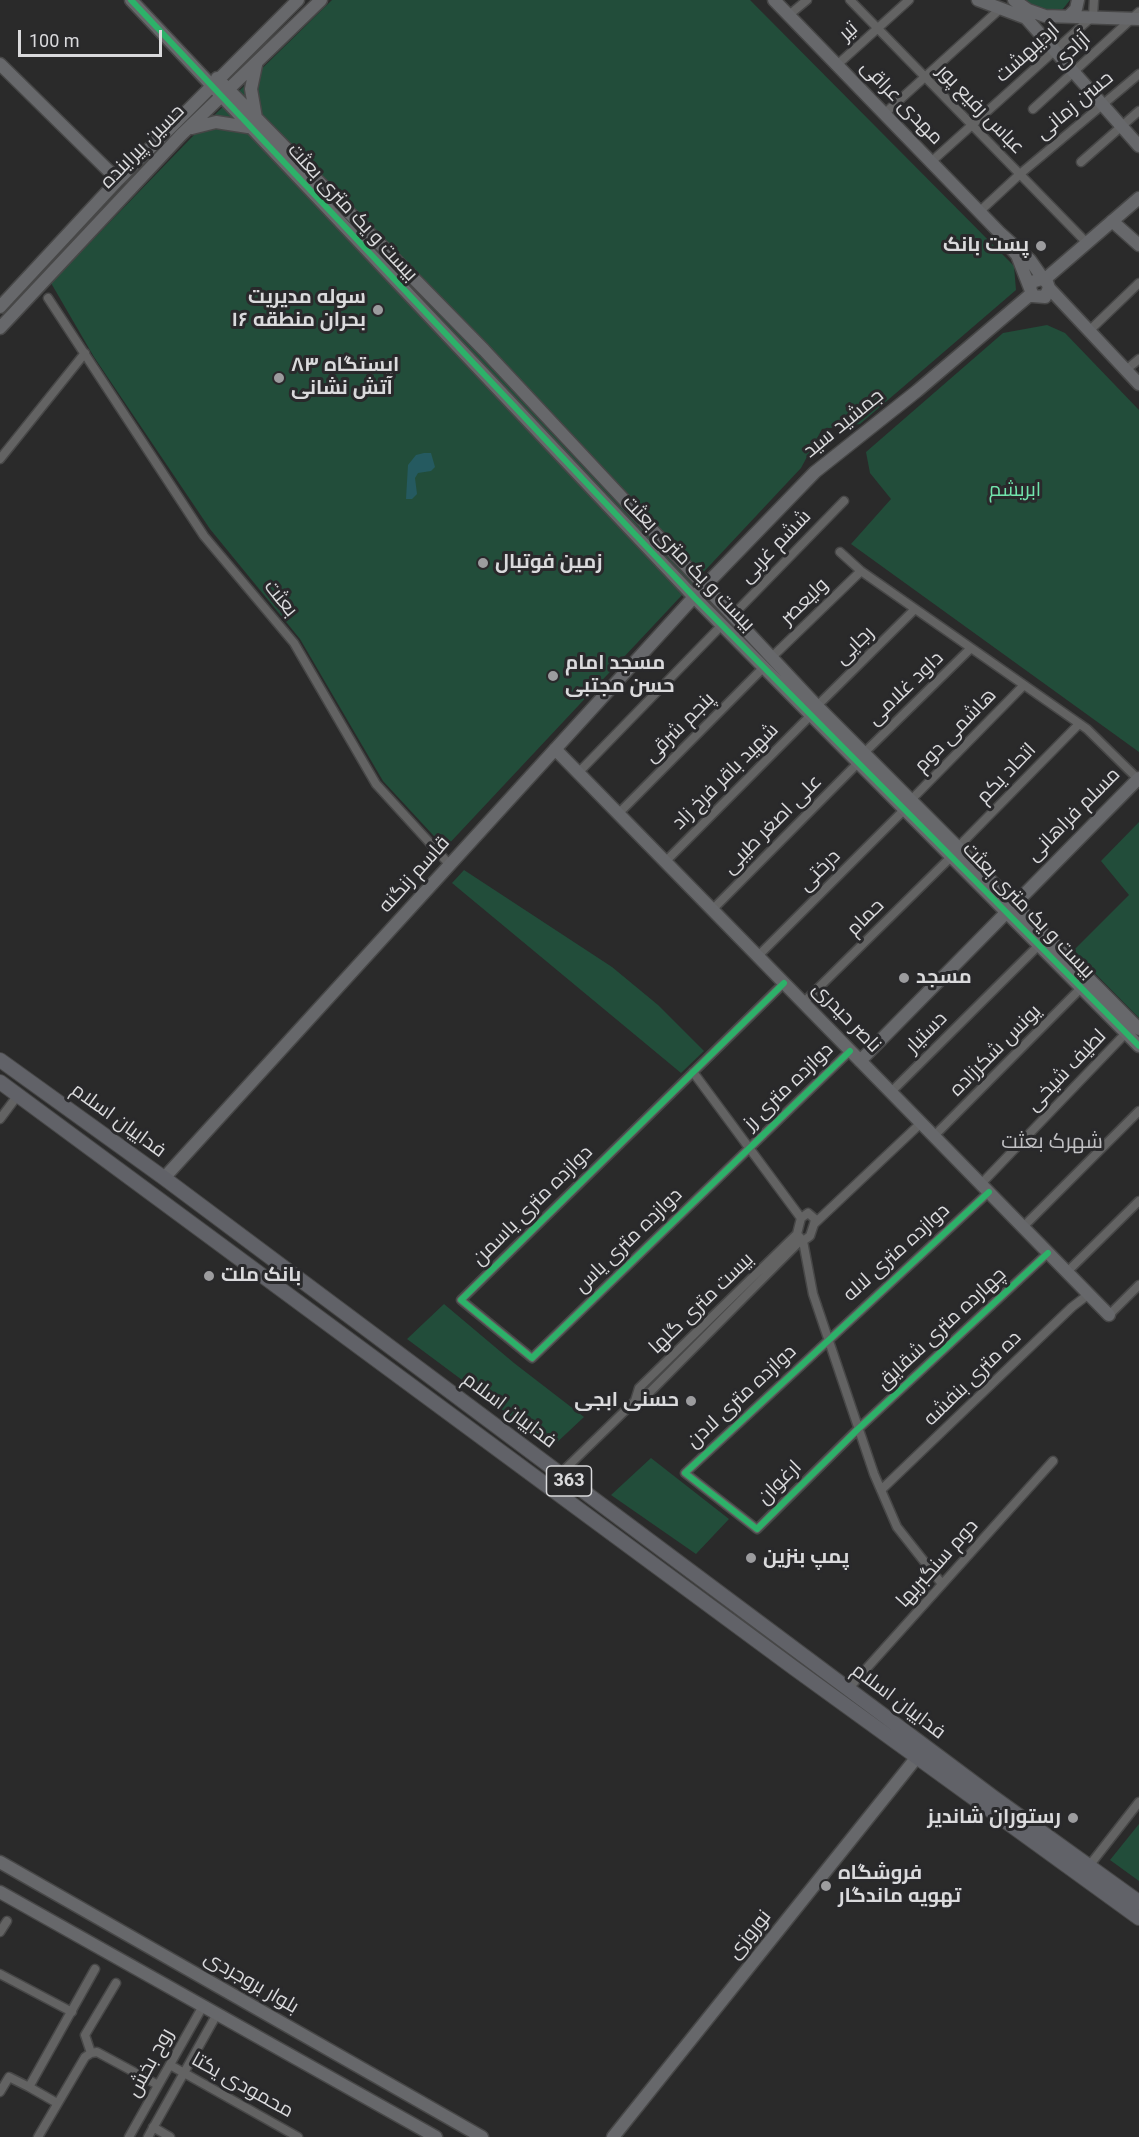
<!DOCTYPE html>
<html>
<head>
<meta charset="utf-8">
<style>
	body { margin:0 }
	#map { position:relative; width:1139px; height:2137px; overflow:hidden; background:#2a2a2a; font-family:Roboto,sans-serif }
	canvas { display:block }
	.scale { position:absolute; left:18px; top:30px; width:144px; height:27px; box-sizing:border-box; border:3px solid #dadadc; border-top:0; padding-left:8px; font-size:18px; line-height:21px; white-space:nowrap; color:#dadadc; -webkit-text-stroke:4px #29292b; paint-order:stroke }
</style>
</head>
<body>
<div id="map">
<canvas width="1139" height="2137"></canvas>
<div class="scale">100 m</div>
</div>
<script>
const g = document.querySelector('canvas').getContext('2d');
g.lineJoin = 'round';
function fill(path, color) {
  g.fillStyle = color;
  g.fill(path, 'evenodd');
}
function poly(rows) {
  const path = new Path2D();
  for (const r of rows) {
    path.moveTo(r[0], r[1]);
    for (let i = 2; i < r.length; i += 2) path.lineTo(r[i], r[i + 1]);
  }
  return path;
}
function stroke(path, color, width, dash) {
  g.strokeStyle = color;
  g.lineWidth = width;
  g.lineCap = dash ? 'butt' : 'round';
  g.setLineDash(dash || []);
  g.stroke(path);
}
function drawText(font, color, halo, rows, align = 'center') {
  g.font = font + ' Roboto,Cairo,sans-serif';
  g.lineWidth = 6;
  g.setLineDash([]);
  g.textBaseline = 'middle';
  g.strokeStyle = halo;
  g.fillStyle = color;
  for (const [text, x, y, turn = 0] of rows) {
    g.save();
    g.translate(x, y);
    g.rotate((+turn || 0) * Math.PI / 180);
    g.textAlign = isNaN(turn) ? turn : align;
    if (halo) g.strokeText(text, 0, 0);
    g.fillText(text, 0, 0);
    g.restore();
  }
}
fill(poly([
	[332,0,750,0,1014,266,1016,290,860,424,822,429,801,468,445,848,383,781,300,639,210,529,94,357,51,283,190,139],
	[1019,0,1070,0,1062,10,1055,11,1038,9],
	[1047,325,1065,333,1139,410,1139,752,851,544,891,499,870,473,866,452,1003,333],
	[1139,822,1139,1018,1073,951,1129,895,1101,861],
	[464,870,612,967,658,1005,704,1051,681,1073,452,883],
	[444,1304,514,1363,584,1417,552,1447,407,1339],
	[651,1458,729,1519,696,1554,611,1495],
	[1139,1824,1139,1881,1110,1860]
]), '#224d3a');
fill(poly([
	[424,453,431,453,435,467,431,471,418,473,415,478,417,494,412,499,406,499,408,465,416,455]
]), '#255a60');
const street = poly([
	[850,0,1087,243],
	[789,15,807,0],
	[837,65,909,0],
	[1033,109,1139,12],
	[884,114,1000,9],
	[931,162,1093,16,1094,0],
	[1081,162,1139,111],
	[979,212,1020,174,1139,74],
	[48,298,204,536,294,643,376,784,450,865],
	[1089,331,1139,283],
	[1126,370,1139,359],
	[0,459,85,353],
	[840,552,861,571,1087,729,1138,779],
	[732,616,844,501],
	[772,657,861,571],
	[817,706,915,609],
	[864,753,971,648],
	[578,773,722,625],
	[911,800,1024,685],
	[618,814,765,666],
	[958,847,1079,724],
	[665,862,811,715],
	[712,910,858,763],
	[758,956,905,809],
	[784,983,461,1300,532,1358,850,1051],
	[803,1003,952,856],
	[693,1072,801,1218],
	[891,1092,1038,946],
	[0,1119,18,1095],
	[934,1136,1081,988],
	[981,1184,1126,1033],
	[989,1192,685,1473,757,1529,858,1429,1048,1253],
	[808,1213,815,1219,814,1224,810,1236,803,1241,797,1234,801,1218,808,1213],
	[814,1224,921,1123],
	[1023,1227,1139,1111],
	[803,1241,813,1294,874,1474,897,1527,942,1584],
	[1067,1272,1139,1201],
	[1109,1315,1139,1285],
	[635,1401,639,1388,797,1234],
	[560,1474,635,1401,647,1395,801,1240],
	[881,1490,1072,1307,1089,1294],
	[848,1689,1053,1461],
	[1089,1866,1139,1802],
	[0,1932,7,1921],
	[0,1974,72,2012],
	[91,2053,85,2035,116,1983],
	[170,2065,298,2137],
	[29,2087,57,2103],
	[0,2092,9,2077,29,2087,95,1969],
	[153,2127,170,2137],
	[38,2137,85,2057,91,2053,97,2052,158,2085],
	[129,2137,203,2006],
	[148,2137,217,2014]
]);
const secondary = poly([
	[131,0,694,597,1139,1046],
	[774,0,999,232,1030,260,1044,280,1139,198],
	[978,0,1026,18,1139,146],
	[1014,0,1028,10,1045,16,1139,19],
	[1070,15,1076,9,1078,0],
	[0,64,118,180],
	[256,65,251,89,256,118],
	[217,78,484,350,817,706,1139,1029],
	[192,128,216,122,248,127],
	[1112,221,1139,245],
	[1011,248,1017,255,1033,296,1045,297,1049,288,1047,282,1041,279,1032,282,1030,288],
	[1049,288,1139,384],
	[0,307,118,180,298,0],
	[0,328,181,135,321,0],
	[555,749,1109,1315],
	[860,1061,1139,778],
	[164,1178,694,597,815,472,917,391,1031,294],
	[0,1862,482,2137],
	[0,1892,436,2137],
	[613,2137,917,1757]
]);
const primary = poly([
	[0,1060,164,1178,993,1797,1139,1902],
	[0,1082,794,1668,1139,1918]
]);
stroke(street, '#474747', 11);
stroke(secondary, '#474747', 15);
stroke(primary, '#474747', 16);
stroke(street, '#636363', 8);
stroke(secondary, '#67686b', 12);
stroke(primary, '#616268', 14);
stroke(poly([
	[131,0,694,597,1139,1046],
	[784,983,461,1300,532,1358,850,1051],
	[989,1192,685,1473,757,1529,858,1429,1048,1253]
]), '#2db169', 6);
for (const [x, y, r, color] of [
	[1041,246,6,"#9c9c9e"],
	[378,310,6,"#9c9c9e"],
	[279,378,6,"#9c9c9e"],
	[483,563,6,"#9c9c9e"],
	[553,676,6,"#9c9c9e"],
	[904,978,6,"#9c9c9e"],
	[209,1276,6,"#9c9c9e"],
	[691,1401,6,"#9c9c9e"],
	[751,1558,6,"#9c9c9e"],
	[1073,1818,6,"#9c9c9e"],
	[826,1886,6,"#9c9c9e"]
]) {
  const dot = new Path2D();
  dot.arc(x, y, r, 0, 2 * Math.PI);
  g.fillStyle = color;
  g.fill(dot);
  stroke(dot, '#29292b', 2);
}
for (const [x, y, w] of [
	[569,1481,45]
]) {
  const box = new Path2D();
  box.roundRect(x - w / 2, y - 15, w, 30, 4.5);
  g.fillStyle = '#29292b';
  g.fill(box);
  stroke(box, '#dadadc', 1.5);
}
drawText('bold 18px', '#dadadc', null, [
	["363",569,1481]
]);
drawText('20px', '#dadadc', '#29292b', [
	["تیر",849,32,-42],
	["آزادی",1072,51,-42],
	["اردیبهشت",1028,53,-42],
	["مهدی عراقی",901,103,46],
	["حسن زمانی",1075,106,-40],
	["عباس رفیع پور",980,110,46],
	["حسین پیراینده",143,147,-45],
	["بیست و یک متری بعثت",352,213,47],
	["جمشید سید",844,424,-39],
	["ششم غربی",776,547,-46],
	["بیست و یک متری بعثت",688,564,46],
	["بعثت",280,599,51],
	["ولیعصر",805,602,-44],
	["رجایی",855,646,-44],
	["داود غلامی",906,689,-44],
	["پنجم شرقی",680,728,-45],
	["هاشمی دوم",956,731,-46],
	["اتحاد یکم",1007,774,-46],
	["شهید باقر فرخ زاد",726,777,-45],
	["مسلم فراهانی",1074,815,-45],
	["علی اصغر طیبی",773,825,-45],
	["درختی",820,871,-45],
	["قاسم زنگنه",415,875,-48],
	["بیست و یک متری بعثت",1028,911,46],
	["حمام",866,918,-45],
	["ناصر حیدری",846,1018,46],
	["دستیار",927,1033,-45],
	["یونس شکرزاده",996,1051,-45],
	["لطیف شیخی",1067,1071,-46],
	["دوازده متری رز",789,1087,-44],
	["فداییان اسلام",118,1121,36],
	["دوازده متری یاسمن",533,1206,-45],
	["دوازده متری یاس",629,1241,-44],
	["دوازده متری لاله",897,1253,-42],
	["بیست متری گلها",702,1304,-44],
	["چهارده متری شقایق",942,1329,-43],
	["ده متری بنفشه",973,1379,-44],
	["دوازده متری لادن",742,1397,-43],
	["فداییان اسلام",509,1411,37],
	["ارغوان",780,1483,-45],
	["دوم سنگبریها",938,1564,-48],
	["فداییان اسلام",898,1702,37],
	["نوروزی",750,1935,-51],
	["بلوار بروجردی",251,1983,30],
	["روح بخش",151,2063,-61],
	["محمودی یکتا",242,2086,29]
]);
drawText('bold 20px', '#dadadc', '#29292b', [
	["پست بانک",1029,246,"right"],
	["سوله مدیریت",366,298,"right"],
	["بحران منطقه ۱۶",366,321,"right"],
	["ایستگاه ۸۳",291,366],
	["آتش نشانی",291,389],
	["زمین فوتبال",495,563],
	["مسجد امام",565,664],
	["حسن مجتبی",565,687],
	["مسجد",916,978],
	["بانک ملت",221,1276],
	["حسنی ابجی",679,1401,"right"],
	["پمپ بنزین",763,1558],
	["رستوران شاندیز",1061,1818,"right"],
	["فروشگاه",838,1874],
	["تهویه ماندگار",838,1897]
], 'left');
drawText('20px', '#71e3ac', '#29292b', [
	["ابریشم",1015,491]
]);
drawText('21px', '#c1c1c4', '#29292b', [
	["شهرک بعثت",1052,1143]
]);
</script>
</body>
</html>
